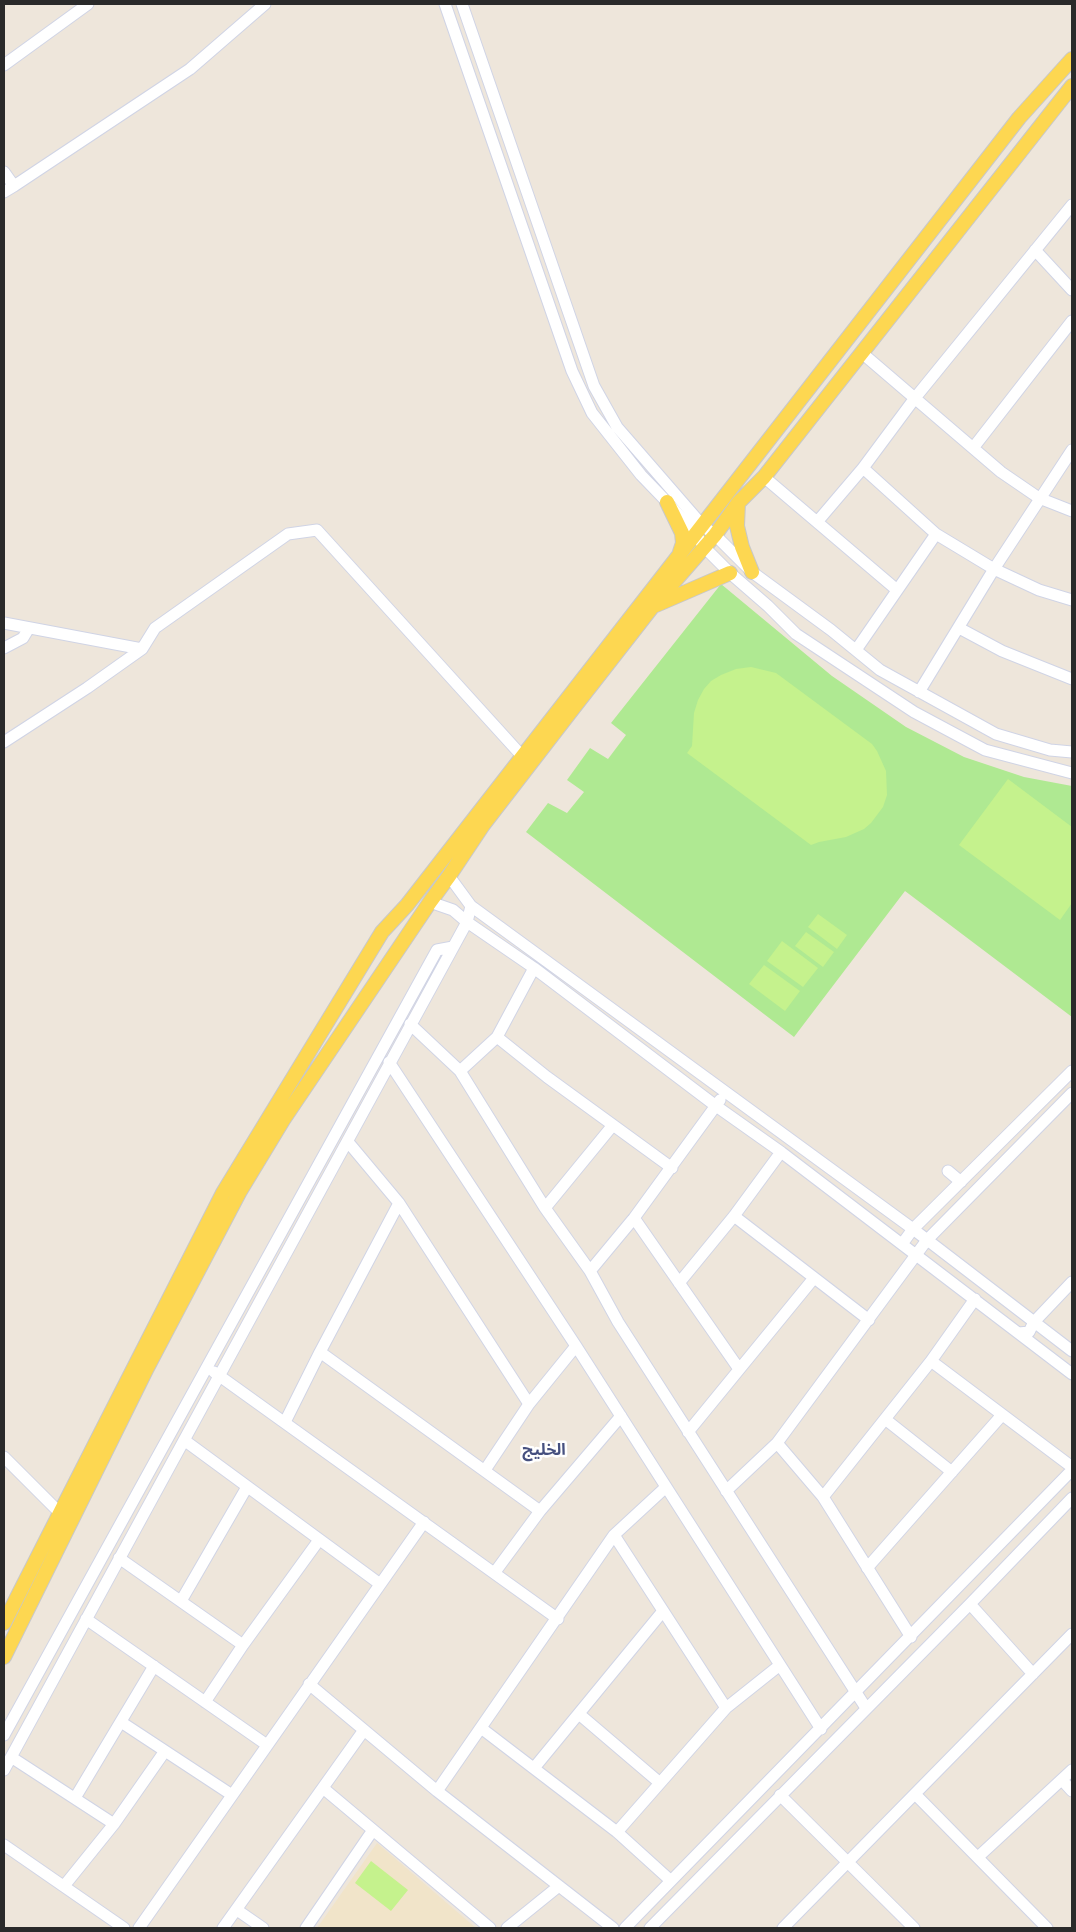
<!DOCTYPE html>
<html>
<head>
<meta charset="utf-8">
<style>
	body { margin:0 }
	#map { position:relative; width:1076px; height:1932px; overflow:hidden; background:#eee6db; font-family:Roboto,sans-serif }
	canvas { display:block }
	.frame { position:absolute; inset:0; border:5px solid #2a2a2a; pointer-events:none }
</style>
</head>
<body>
<div id="map">
<canvas width="1076" height="1932"></canvas>
<div class="frame"></div>
</div>
<script>
const g = document.querySelector('canvas').getContext('2d');
g.lineJoin = 'round';
function fill(path, color) {
  g.fillStyle = color;
  g.fill(path, 'evenodd');
}
function poly(rows) {
  const path = new Path2D();
  for (const r of rows) {
    path.moveTo(r[0], r[1]);
    for (let i = 2; i < r.length; i += 2) path.lineTo(r[i], r[i + 1]);
  }
  return path;
}
function stroke(path, color, width, dash) {
  g.strokeStyle = color;
  g.lineWidth = width;
  g.lineCap = dash ? 'butt' : 'round';
  g.setLineDash(dash || []);
  g.stroke(path);
}
function drawText(font, color, halo, rows, align = 'center') {
  g.font = font + ' Roboto,"Noto Sans Arabic",sans-serif';
  g.lineWidth = 5;
  g.setLineDash([]);
  g.textBaseline = 'middle';
  g.strokeStyle = halo;
  g.fillStyle = color;
  for (const [text, x, y, turn = 0] of rows) {
    g.save();
    g.translate(x, y);
    g.rotate((+turn || 0) * Math.PI / 180);
    g.textAlign = isNaN(turn) ? turn : align;
    if (halo) g.strokeText(text, 0, 0);
    g.fillText(text, 0, 0);
    g.restore();
  }
}
fill(poly([
	[377,1843,476,1928,317,1928]
]), '#f1e4c9');
fill(poly([
	[721,584,832,676,906,727,964,757,1024,777,1072,786,1072,1017,905,891,794,1037,526,832,548,803,567,813,584,792,567,780,590,748,608,759,626,735,611,723]
]), '#afe992');
fill(poly([
	[751,667,776,673,872,744,877,751,886,771,887,795,883,807,871,823,864,829,846,837,819,842,811,845,687,753,692,746,694,713,698,700,704,689,711,681,721,675,736,669],
	[1008,779,1072,827,1072,903,1060,920,959,845],
	[818,914,847,935,837,949,808,927],
	[806,932,834,952,823,967,795,946],
	[782,941,818,968,803,987,767,961],
	[764,965,800,991,785,1011,749,984],
	[371,1861,408,1890,391,1911,355,1883]
]), '#c5f28d');
const minor = poly([
	[445,4,572,371,592,413,641,475,667,502,696,534,704,547,730,573,768,606,796,634,914,712,985,750,1072,773],
	[462,4,594,386,617,427,703,526,715,535,752,572,831,630,880,670,996,734,1050,750,1072,752],
	[4,65,88,4],
	[4,172,14,186,4,192],
	[14,186,190,69,265,4],
	[1072,205,915,398,863,468,936,534,994,569,1039,590,1072,600],
	[1035,250,1072,290],
	[862,353,1001,472,1039,498,1072,511],
	[973,448,1072,321],
	[764,477,897,590],
	[817,522,863,468],
	[4,623,142,649],
	[959,628,1002,651,1072,679],
	[4,648,23,638,29,628],
	[856,650,936,534],
	[919,692,994,569,1072,450],
	[4,742,87,688,142,649,155,628,288,534,317,530,522,756],
	[449,876,471,906,913,1229,1072,1351],
	[430,902,453,910,467,922,534,968,716,1106,781,1152,1072,1374],
	[410,1024,460,1071,545,1208,590,1271,618,1322,866,1708],
	[497,1037,547,1077,672,1168],
	[389,1062,576,1346,821,1729],
	[460,1071,497,1037,534,968],
	[348,1142,399,1203,529,1404],
	[948,1171,961,1182],
	[545,1208,613,1125],
	[734,1216,869,1320],
	[634,1218,739,1369],
	[902,1244,913,1229,1072,1071],
	[590,1271,634,1218,720,1100],
	[679,1283,734,1216,781,1152],
	[1019,1333,1029,1332,1034,1322,1072,1282],
	[320,1352,540,1511],
	[931,1361,1072,1467],
	[214,1372,558,1619],
	[885,1419,952,1472],
	[285,1422,320,1352,399,1203],
	[688,1432,814,1278],
	[184,1440,380,1584],
	[777,1443,823,1497,911,1637],
	[4,1457,59,1512],
	[485,1470,529,1404,576,1346],
	[726,1491,777,1443,927,1240,1072,1093],
	[823,1497,931,1361,975,1299],
	[614,1535,726,1708],
	[119,1558,243,1645],
	[867,1568,1002,1415],
	[495,1572,540,1511,621,1416],
	[181,1601,247,1487],
	[970,1604,1033,1674],
	[86,1619,267,1745],
	[309,1684,437,1791,613,1928],
	[205,1702,243,1645,319,1540],
	[579,1714,660,1783],
	[121,1722,232,1795],
	[481,1728,617,1832,670,1880],
	[4,1735,437,950,453,947],
	[11,1757,114,1824],
	[534,1768,663,1611],
	[4,1770,467,922,471,906],
	[1062,1780,1072,1791],
	[323,1788,490,1928],
	[437,1791,614,1535,666,1487],
	[915,1794,1047,1928],
	[780,1795,914,1928],
	[75,1798,154,1666],
	[617,1832,726,1708,780,1665],
	[4,1845,124,1928],
	[978,1857,1072,1770],
	[64,1886,114,1824,165,1751],
	[237,1910,263,1928],
	[139,1928,424,1522],
	[223,1928,364,1730],
	[306,1928,373,1830],
	[507,1928,559,1886],
	[625,1928,1072,1470],
	[650,1928,970,1604,1072,1498],
	[783,1928,1072,1634]
]);
const major = poly([
	[667,502,682,533,683,543,680,552],
	[738,503,737,526,742,547,752,572],
	[656,605,730,573],
	[4,1623,223,1193,382,932,407,905,1019,118,1072,59],
	[4,1657,147,1368,240,1191,283,1120,430,902,449,876,483,825,571,711,653,606,715,535,738,503,764,477,1072,86]
]);
stroke(minor, '#d0d4e5', 13);
stroke(major, '#c8c8c8', 16);
stroke(minor, '#fff', 11);
stroke(major, '#fdd751', 14);
drawText('bold 16px', '#46507f', '#fff', [
	["الخليج",544,1451]
]);
</script>
</body>
</html>
